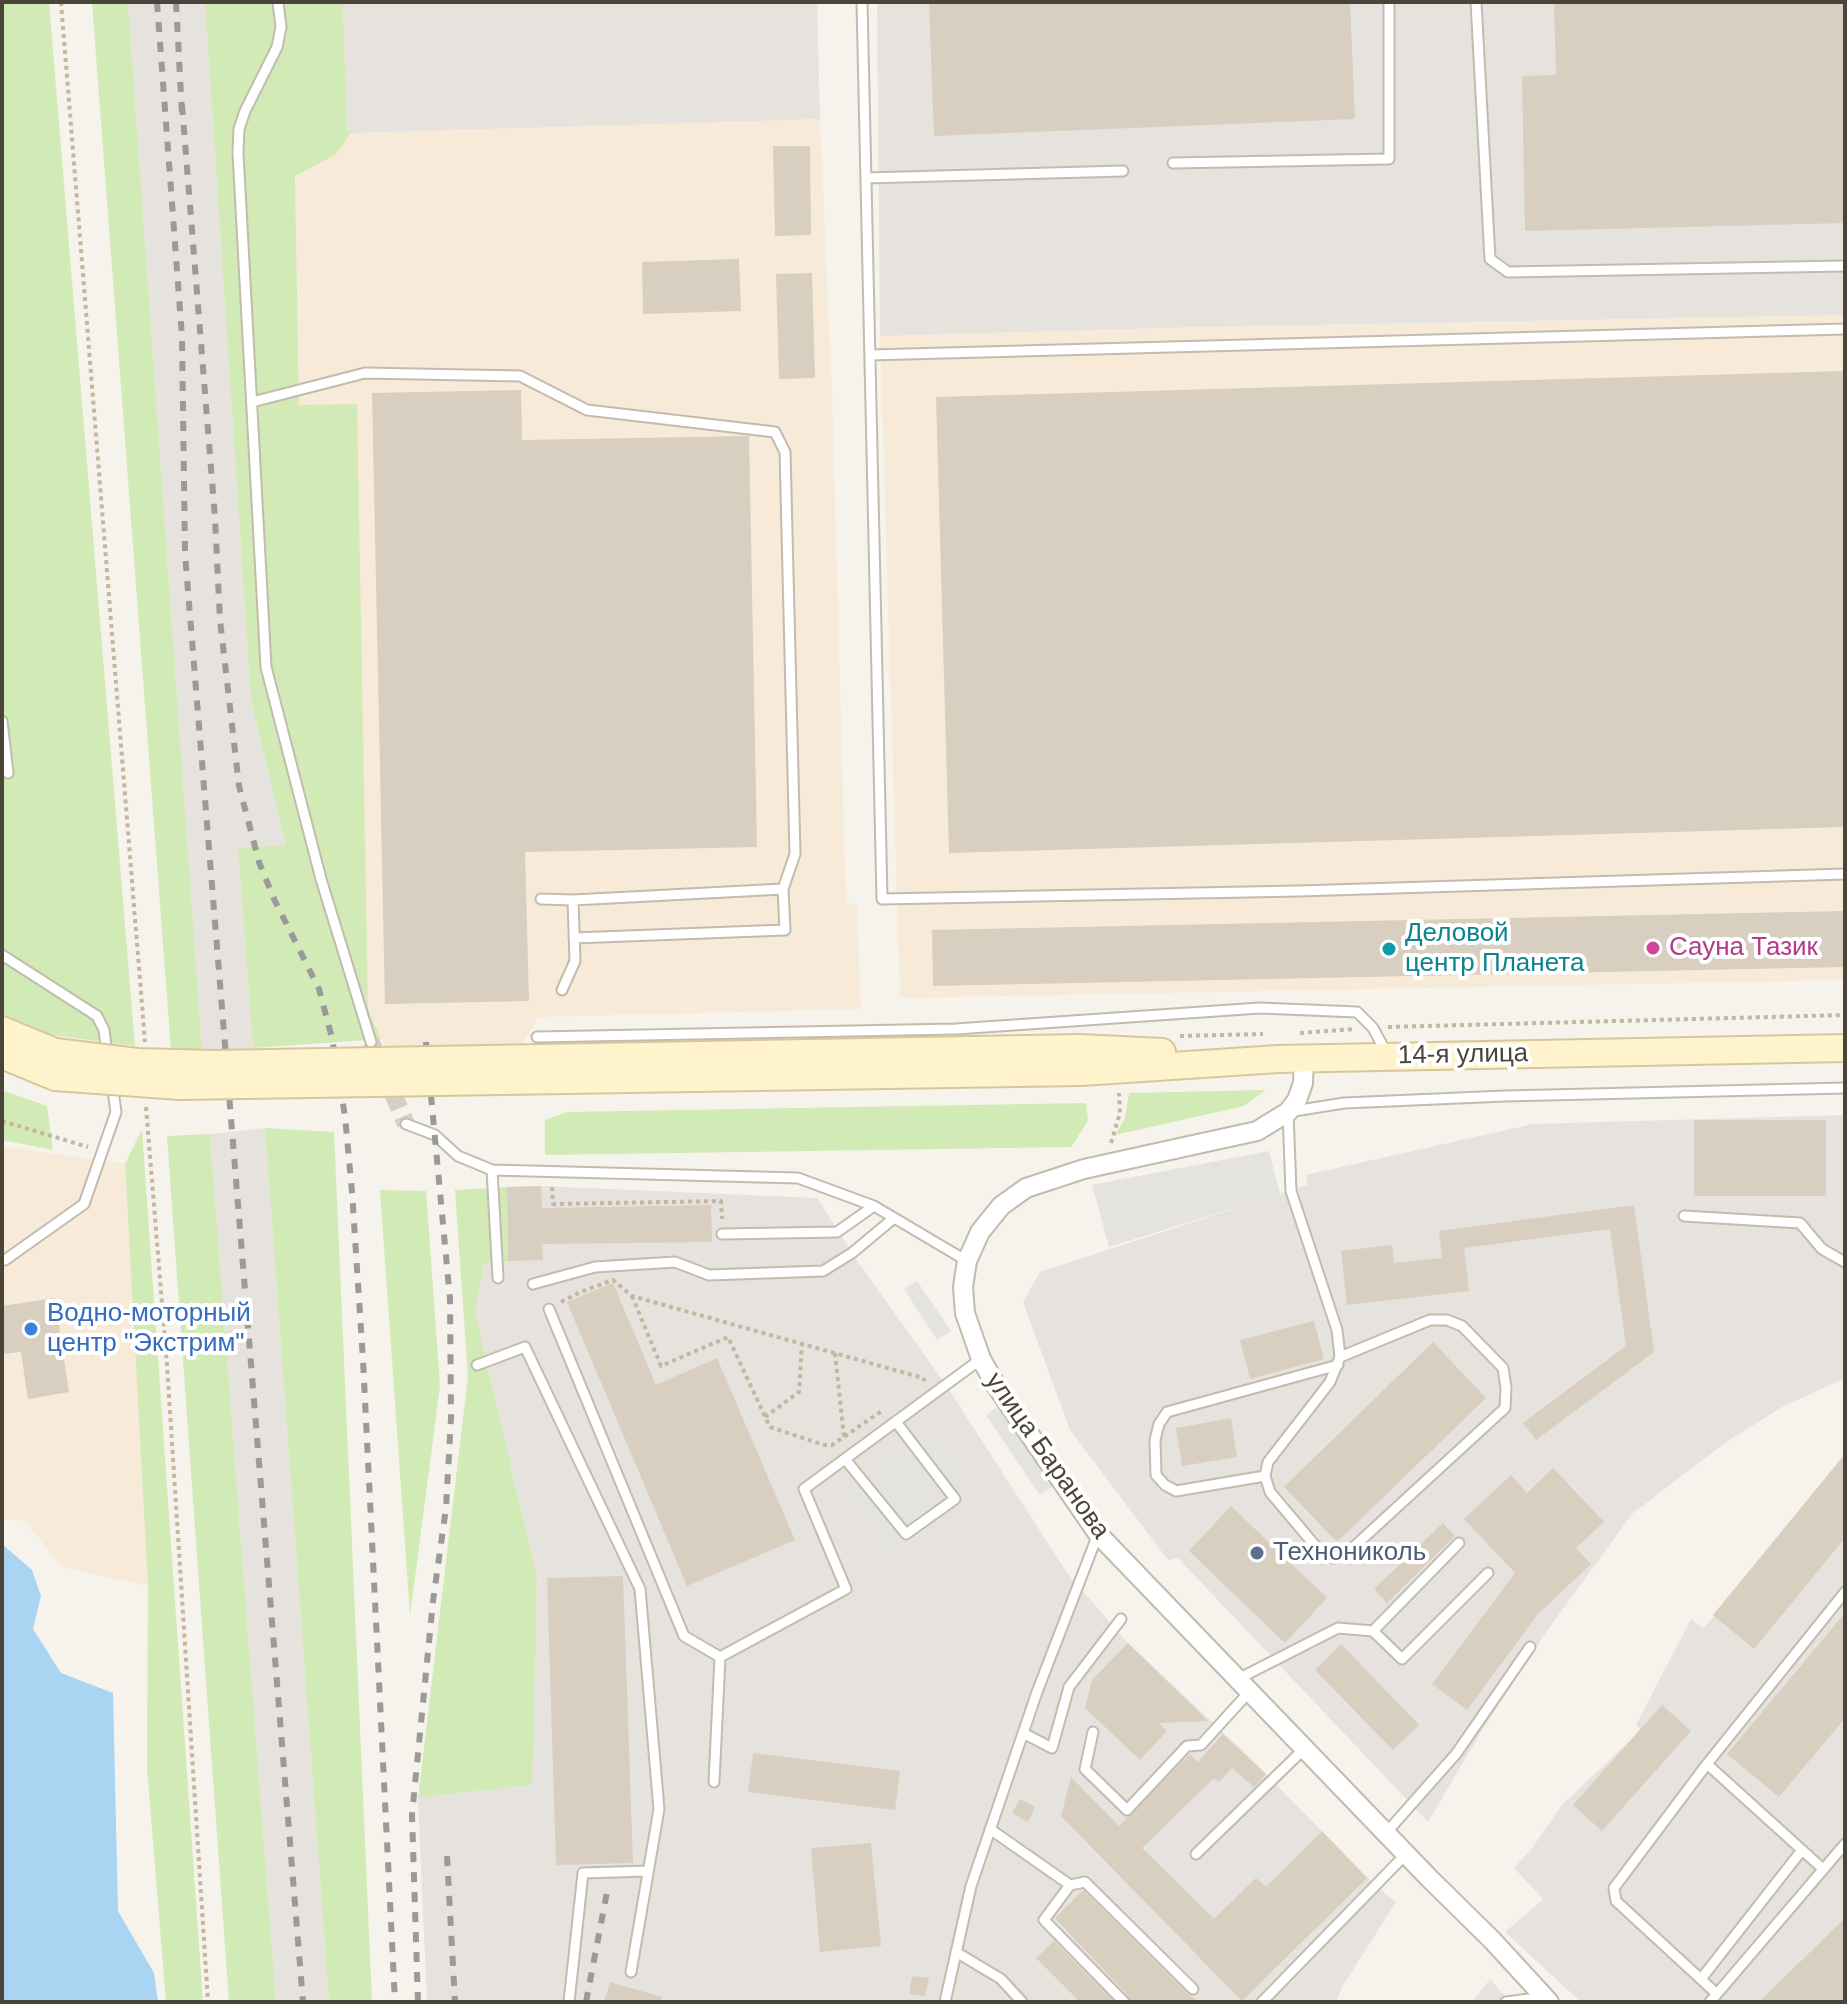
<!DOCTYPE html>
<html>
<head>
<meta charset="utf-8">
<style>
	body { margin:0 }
	#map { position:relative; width:1847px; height:2004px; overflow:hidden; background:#f6f3ec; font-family:Helvetica,sans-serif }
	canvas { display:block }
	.frame { position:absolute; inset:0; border:4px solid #4b4439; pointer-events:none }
</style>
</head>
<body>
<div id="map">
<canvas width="1847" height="2004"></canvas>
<div class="frame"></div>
</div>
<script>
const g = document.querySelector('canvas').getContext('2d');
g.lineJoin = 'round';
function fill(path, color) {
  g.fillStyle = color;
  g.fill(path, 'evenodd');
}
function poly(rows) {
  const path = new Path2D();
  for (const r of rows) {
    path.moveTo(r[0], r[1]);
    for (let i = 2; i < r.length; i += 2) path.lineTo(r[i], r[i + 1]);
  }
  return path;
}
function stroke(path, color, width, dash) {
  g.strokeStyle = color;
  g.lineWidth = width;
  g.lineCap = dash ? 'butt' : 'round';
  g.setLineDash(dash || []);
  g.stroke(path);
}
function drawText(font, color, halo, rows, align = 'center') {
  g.font = font + ' Helvetica,sans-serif';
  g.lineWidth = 8;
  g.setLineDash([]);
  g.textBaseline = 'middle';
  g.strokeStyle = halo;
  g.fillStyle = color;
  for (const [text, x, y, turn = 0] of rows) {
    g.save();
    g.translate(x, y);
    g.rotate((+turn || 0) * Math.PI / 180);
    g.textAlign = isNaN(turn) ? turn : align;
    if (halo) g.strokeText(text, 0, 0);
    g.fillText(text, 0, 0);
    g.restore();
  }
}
fill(poly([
	[820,119,832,395,846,903,857,906,861,1009,538,1017,522,1043,386,1049,368,1009,356,404,299,406,295,176,334,154,353,130],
	[1845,315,1845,980,900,998,880,336,1199,327],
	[2,1146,125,1164,148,1586,62,1567,25,1521,2,1519]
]), '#f7ead8');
fill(poly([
	[128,2,205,2,251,701,286,846,238,848,253,1048,202,1051],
	[343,2,817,2,820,119,347,133],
	[877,2,1845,2,1845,315,1199,327,880,336],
	[1845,1115,1845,1378,1784,1406,1726,1442,1632,1514,1544,1635,1481,1732,1428,1822,1178,1558,1168,1560,1070,1430,1023,1302,1040,1272,1307,1185,1306,1175,1533,1124],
	[265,1128,329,2002,276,2002,210,1134],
	[541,1186,817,1198,858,1262,946,1385,1067,1573,1128,1643,1245,1753,1376,1886,1396,1902,1342,1987,1336,2002,427,2002,418,1798,531,1785,537,1578,475,1312,484,1264,508,1260,507,1187],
	[1825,1485,1845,1492,1845,2002,1581,2002,1505,1932,1543,1899,1514,1868,1533,1847,1561,1806,1641,1730,1636,1725,1691,1619,1704,1628],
	[1490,1979,1510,2002,1472,2002]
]), '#e6e2dd');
fill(poly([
	[2,2,49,2,135,1046,43,1034,2,1018],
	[92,2,128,2,202,1051,171,1050],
	[205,2,343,2,347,132,353,130,335,155,295,176,299,405,357,404,368,1009,381,1039,253,1048,238,848,286,845,251,701],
	[2,1090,47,1106,53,1150,2,1140],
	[1266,1090,1244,1106,1115,1135,1125,1118,1129,1093],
	[1086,1103,1088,1121,1071,1147,545,1155,545,1120,567,1112],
	[265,1128,334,1132,372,2002,329,2002],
	[142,1129,203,2002,166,2002,147,1768,148,1586,125,1164],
	[210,1134,276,2002,229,2002,167,1136],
	[507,1187,508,1261,484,1264,475,1312,537,1578,532,1785,418,1798,468,1376,455,1190],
	[380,1190,426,1191,440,1386,410,1616]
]), '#d2eab5');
fill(poly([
	[1269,1151,1280,1194,1109,1247,1092,1185],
	[917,1281,951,1331,937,1340,904,1289],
	[1000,1405,1054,1486,1040,1495,986,1415],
	[928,1423,978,1491,891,1555,841,1487]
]), '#e5e3e0');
fill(poly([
	[2,1544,32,1570,41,1596,33,1629,61,1673,113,1693,118,1911,154,1973,158,2002,2,2002]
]), '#a9d4f2');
fill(poly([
	[929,2,1350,2,1355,119,934,136],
	[1554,2,1845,2,1845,223,1525,231,1522,76,1556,75],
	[773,146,810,146,811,235,775,236],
	[739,259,741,311,643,314,642,262],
	[812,273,815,378,779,379,776,274],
	[1845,371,1845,827,949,853,936,397],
	[521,390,522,440,749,436,757,847,525,852,529,1001,385,1004,372,393],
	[1845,911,1845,967,933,986,932,930],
	[1694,1120,1826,1120,1826,1196,1694,1196],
	[541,1186,542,1208,711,1205,712,1242,542,1244,543,1260,508,1261,507,1187],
	[1634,1205,1654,1352,1536,1440,1523,1423,1626,1346,1610,1229,1464,1248,1469,1291,1347,1305,1341,1251,1392,1245,1394,1263,1442,1258,1439,1231],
	[613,1283,656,1385,717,1358,795,1540,687,1586,567,1302],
	[55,1298,69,1392,28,1399,21,1352,2,1354,2,1306],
	[1314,1321,1324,1359,1250,1379,1240,1340],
	[1433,1342,1486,1398,1337,1542,1284,1487],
	[1231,1418,1237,1457,1182,1466,1176,1428],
	[1845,1454,1845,1538,1754,1649,1713,1615],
	[1553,1468,1604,1522,1576,1548,1591,1564,1538,1614,1467,1710,1432,1684,1515,1573,1464,1519,1511,1475,1527,1493],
	[1231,1506,1327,1598,1285,1643,1189,1551],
	[1443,1523,1455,1536,1387,1603,1374,1589],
	[623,1576,633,1863,556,1865,547,1578],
	[1845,1613,1845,1718,1779,1797,1727,1754],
	[1128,1643,1208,1721,1159,1723,1167,1731,1140,1760,1085,1708,1092,1680],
	[1341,1644,1419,1725,1393,1750,1315,1670],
	[1662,1705,1691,1731,1602,1831,1573,1805],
	[1223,1734,1266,1774,1254,1787,1232,1768,1219,1782,1214,1778,1142,1848,1214,1919,1256,1878,1266,1887,1322,1831,1367,1878,1242,2001,1061,1816,1071,1777,1119,1826,1190,1754,1198,1762],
	[753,1753,900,1771,895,1810,748,1792],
	[1020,1799,1035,1807,1028,1822,1012,1813],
	[871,1843,881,1946,820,1952,811,1848],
	[1083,1890,1188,1994,1199,2002,1131,2002,1129,1997,1055,1918],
	[1845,1918,1845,2002,1759,2002],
	[1054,1941,1114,2002,1080,2002,1036,1958],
	[912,1976,929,1978,925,1996,909,1994],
	[610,1982,662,1997,661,2002,604,2002]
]), '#d8cfc1');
stroke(poly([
	[371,1042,406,1124]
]), '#d4d0c8', 18, [18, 9]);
const lane = poly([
	[278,2,281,27,277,47,245,111,239,129,238,153,266,667,321,879,371,1042],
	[862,2,882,899,1299,891,1845,874],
	[1476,2,1490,259,1508,272,1845,266],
	[1173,163,1389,159,1389,2],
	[866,178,1123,171],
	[870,355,1845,329],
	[252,402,365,373,520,376,587,410,775,432,785,452,795,854,783,889,573,900,541,899],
	[2,721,8,773],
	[574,938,785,930,783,889],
	[2,955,97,1016,104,1030,107,1054],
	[562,990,575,961,573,900],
	[537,1037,956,1029,1260,1008,1357,1012,1373,1028,1387,1054],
	[406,1124,435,1135,458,1156,492,1170,798,1178,874,1206,967,1261],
	[492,1170,498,1278],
	[1684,1216,1800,1223,1822,1249,1845,1262],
	[722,1234,837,1232,874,1206],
	[5,1260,84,1204,116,1112,112,1084],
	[533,1284,595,1267,675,1262,709,1275,823,1271,852,1253,894,1218],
	[549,1309,684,1636,720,1657],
	[1340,1357,1430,1320,1447,1320,1462,1326,1503,1368,1506,1388,1505,1408,1346,1554,1334,1558,1323,1555,1270,1492,1265,1476,1268,1462,1330,1382,1340,1357,1337,1330,1291,1191,1288,1112,1344,1103,1505,1096,1845,1088],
	[477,1365,525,1347,640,1589,659,1809,631,1972],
	[845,1459,906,1534,955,1499,896,1422],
	[1265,1476,1176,1491,1165,1485,1156,1475,1155,1440,1159,1424,1167,1412,1338,1365],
	[1373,1631,1459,1543],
	[1238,1679,1338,1628,1373,1631,1402,1659,1488,1573],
	[1093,1732,1085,1769,1127,1810,1187,1746,1201,1745,1250,1691],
	[1023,1733,1052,1748,1069,1687,1121,1619],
	[1707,1764,1614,1888,1616,1901,1717,1994],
	[714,1782,720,1657,846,1589,804,1489,981,1359],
	[990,1829,1070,1885,1044,1920,1124,2002],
	[1386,1833,1456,1754,1530,1647],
	[1196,1854,1305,1748],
	[1823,1869,1707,1764,1845,1592],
	[1070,1885,1085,1882,1193,1989],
	[956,1952,1001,1979,1022,2002],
	[1701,1979,1802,1850],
	[569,2002,583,1873,648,1871],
	[945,2002,971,1886,1037,1692,1098,1534],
	[1262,2002,1406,1854],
	[1506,2002,1544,1997],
	[1710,2002,1845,1844]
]);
const street = poly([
	[1304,1058,1303,1083,1297,1100,1288,1112,1257,1131,1084,1169,1026,1188,1001,1206,980,1232,967,1261,963,1287,965,1313,981,1359,997,1387,1098,1534,1429,1878,1492,1940,1549,2002]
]);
const secondary = poly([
	[2,1030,55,1052],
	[1080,1048,1162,1052],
	[2,1055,55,1077],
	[1081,1072,1278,1059,1845,1048]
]);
stroke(lane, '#c2bbae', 13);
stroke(street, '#c2bbae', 22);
stroke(secondary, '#d6c79b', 30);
stroke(poly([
	[61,2,145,1042],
	[1388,1027,1845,1015],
	[1300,1033,1355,1029],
	[1180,1036,1263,1034],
	[146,1107,167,1365,208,2002],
	[2,1121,88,1147],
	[1111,1143,1120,1113,1119,1093],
	[552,1187,553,1204,721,1201,722,1219],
	[632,1296,661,1366,728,1337,770,1427,824,1445,832,1445,883,1410],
	[561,1302,580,1292,613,1280,632,1296,923,1378,925,1381],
	[835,1353,844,1437],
	[765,1417,799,1392,802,1345]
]), '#c4b79f', 4, [4, 4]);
stroke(lane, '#fff', 9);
stroke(street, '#fff', 18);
stroke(secondary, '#fff3cd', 26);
stroke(poly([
	[157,2,182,337,185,554,303,2002],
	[176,2,182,114],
	[182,105,215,518,220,620,239,786,259,862,274,899,319,989,332,1038,345,1116,352,1192,363,1360,395,2002],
	[447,1856,455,2002],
	[418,2002,412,1815,433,1601,446,1508,451,1418,450,1299,426,1042],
	[586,2002,608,1887]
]), '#9a9a9a', 6, [10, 10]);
const secondaryBridge = poly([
	[55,1052,137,1062,215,1064,1080,1048],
	[55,1077,180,1086,1081,1072]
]);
stroke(secondaryBridge, '#d6c79b', 30, []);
stroke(secondaryBridge, '#fff3cd', 26);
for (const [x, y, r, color] of [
	[1653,948,8,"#d1479c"],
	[1389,949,8,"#0f9aa8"],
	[31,1329,8,"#3f7fe0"],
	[1257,1553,8,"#5c6f8a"]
]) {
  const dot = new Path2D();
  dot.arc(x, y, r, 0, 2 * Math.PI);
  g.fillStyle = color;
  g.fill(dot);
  stroke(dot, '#fff', 3);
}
drawText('26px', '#0d838f', '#fff', [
	["Деловой",1405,934],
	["центр Планета",1405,964]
], 'left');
drawText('26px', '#b23c85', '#fff', [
	["Сауна Тазик",1669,948]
], 'left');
drawText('26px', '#4b4439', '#fff', [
	["14-я улица",1463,1055,-1],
	["улица Баранова",1047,1456,55]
]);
drawText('26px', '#366cbe', '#fff', [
	["Водно-моторный",47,1314],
	["центр \"Экстрим\"",47,1344]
], 'left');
drawText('26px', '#4e5e75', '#fff', [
	["Технониколь",1273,1553]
], 'left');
</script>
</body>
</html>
